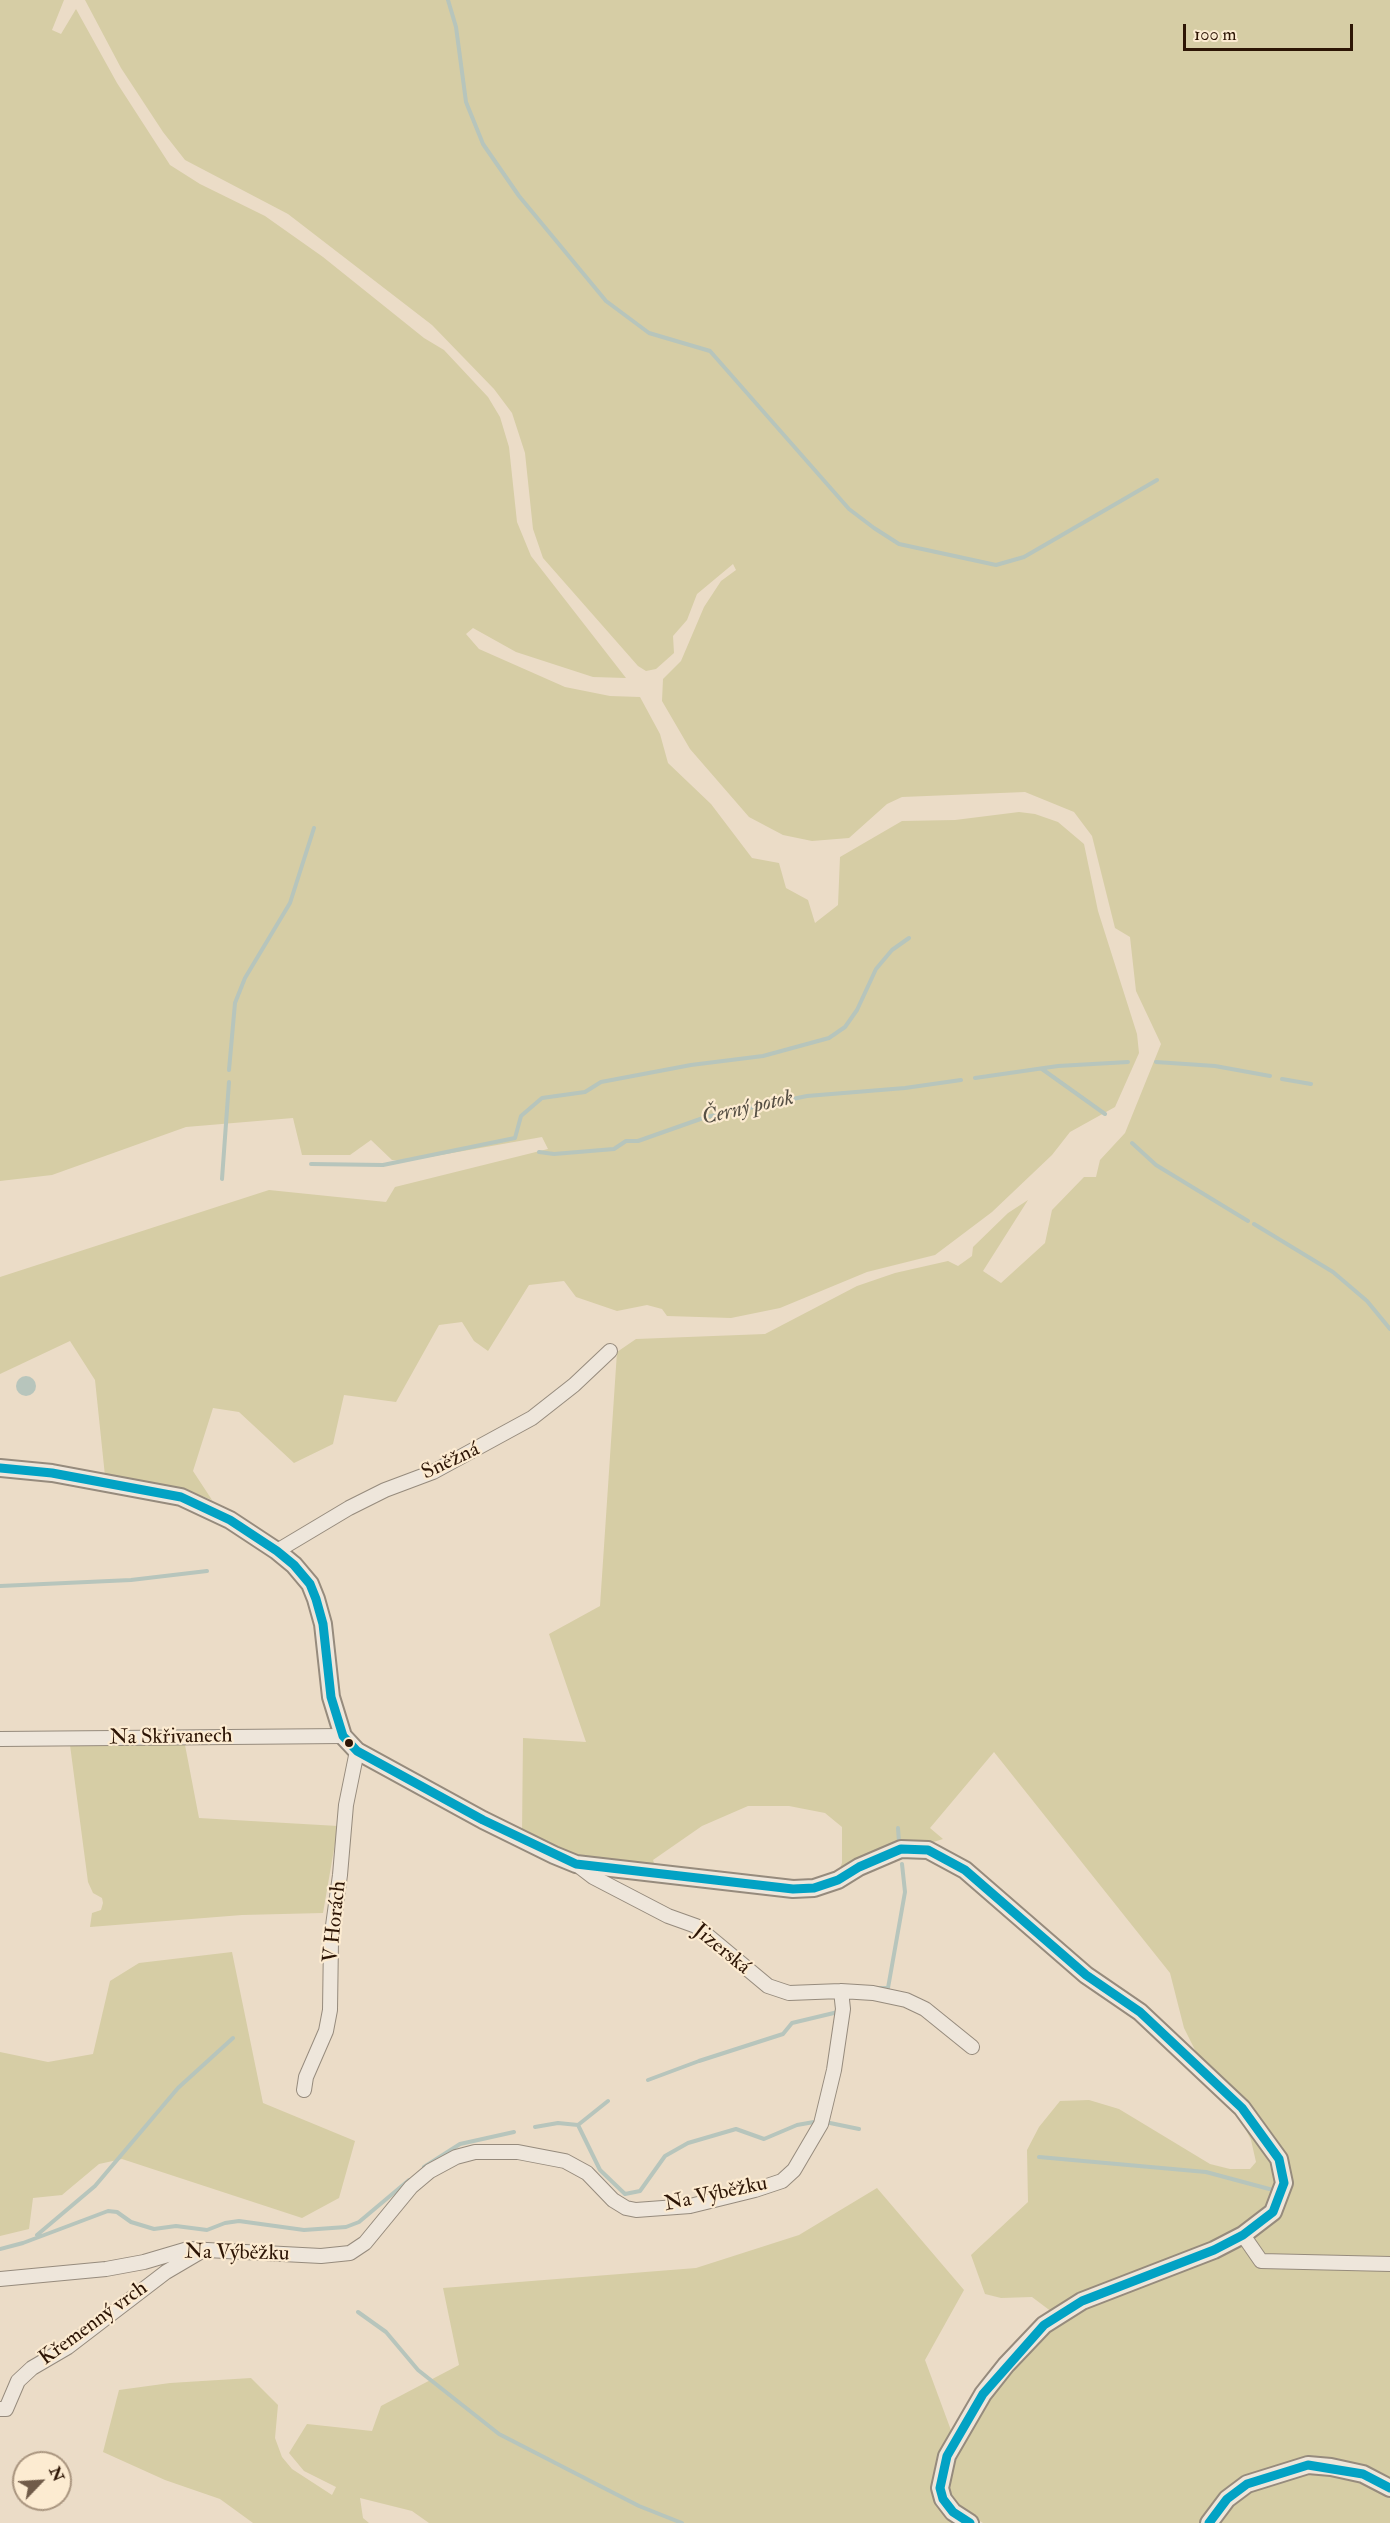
<!DOCTYPE html>
<html>
<head>
<meta charset="utf-8">
<style>
	body { margin:0 }
	#map { position:relative; width:1390px; height:2523px; overflow:hidden; background:#ebdcc7; font-family:"IM FELL Double Pica",serif }
	canvas { display:block }
	.north { position:absolute; left:12px; top:2451px; width:60px; height:60px; box-sizing:border-box; background:#fcebd1; border:2px solid #a9957f; border-radius:50%; rotate:65deg; font-size:16px; font-weight:700; line-height:24px; text-align:center; color:#2d1505 }
	.north::after { content:''; display:block; margin:auto; width:21px; height:27px; background:#705b49; clip-path:polygon(50% 0,100% 100%,50% 72%,0 100%) }
	.scale { position:absolute; left:1183px; top:24px; width:170px; height:27px; box-sizing:border-box; border:3px solid #2d1505; border-top:0; padding-left:8px; font-size:18px; line-height:21px; white-space:nowrap; color:#2d1505; -webkit-text-stroke:4px #fcebd1; paint-order:stroke }
</style>
</head>
<body>
<div id="map">
<canvas width="1390" height="2523"></canvas>
<div class="north">N</div>
<div class="scale">100 m</div>
</div>
<script>
const g = document.querySelector('canvas').getContext('2d');
g.lineJoin = 'round';
function fill(path, color) {
  g.fillStyle = color;
  g.fill(path, 'evenodd');
}
function poly(rows) {
  const path = new Path2D();
  for (const r of rows) {
    if (r.length === 3) {
      path.moveTo(r[0] + r[2], r[1]);
      path.arc(r[0], r[1], r[2], 0, 2 * Math.PI);
      continue;
    }
    path.moveTo(r[0], r[1]);
    for (let i = 2; i < r.length; i += 2) path.lineTo(r[i], r[i + 1]);
  }
  return path;
}
function stroke(path, color, width, dash) {
  g.strokeStyle = color;
  g.lineWidth = width;
  g.lineCap = dash ? 'butt' : 'round';
  g.setLineDash(dash || []);
  g.stroke(path);
}
function drawText(font, color, halo, rows, align = 'center') {
  g.font = font + ' "IM FELL Double Pica",serif';
  g.lineWidth = 4.5;
  g.setLineDash([]);
  g.textBaseline = 'middle';
  g.strokeStyle = halo;
  g.fillStyle = color;
  for (const [text, x, y, turn = 0] of rows) {
    g.save();
    g.translate(x, y);
    g.rotate((+turn || 0) * Math.PI / 180);
    g.textAlign = isNaN(turn) ? turn : align;
    if (halo) g.strokeText(text, 0, 0);
    g.fillText(text, 0, 0);
    g.restore();
  }
}
fill(poly([
	[0,0,64,0,52,30,61,34,76,9,117,83,170,165,200,184,265,216,323,257,424,338,444,350,488,397,500,417,509,447,517,522,531,556,626,678,593,677,516,652,473,628,466,634,479,649,565,687,610,696,640,697,660,734,668,763,711,804,752,858,779,863,786,888,808,900,815,923,838,905,840,857,902,821,955,820,1019,812,1035,814,1058,822,1084,844,1098,911,1137,1034,1139,1053,1115,1107,1070,1132,1052,1155,992,1212,935,1255,867,1272,780,1308,731,1318,667,1316,662,1309,647,1305,617,1311,576,1297,564,1281,529,1285,488,1351,474,1341,462,1322,439,1325,396,1402,344,1395,333,1444,294,1463,239,1412,213,1408,193,1471,212,1500,192,1492,105,1476,95,1380,70,1341,0,1374,0,1277,269,1190,386,1202,395,1187,548,1149,542,1137,407,1161,392,1160,371,1140,350,1155,302,1155,293,1118,186,1127,52,1175,0,1181],
	[85,0,1390,0,1390,2481,1307,2458,1290,2462,1262,2471,1201,2523,983,2523,958,2507,949,2496,947,2487,953,2458,989,2398,1011,2370,1049,2331,1085,2307,1247,2241,1278,2217,1291,2184,1286,2157,1275,2137,1248,2103,1198,2056,1184,2028,1170,1973,994,1752,930,1828,943,1839,838,1872,842,1863,842,1827,825,1813,789,1806,748,1806,702,1826,653,1860,655,1866,577,1855,522,1834,523,1738,586,1742,549,1634,600,1606,617,1352,636,1339,765,1334,857,1286,895,1273,948,1261,958,1266,972,1256,973,1247,1008,1213,1028,1200,983,1271,1001,1283,1045,1243,1052,1210,1084,1177,1096,1177,1100,1160,1125,1133,1161,1044,1136,991,1130,937,1115,928,1092,836,1074,812,1025,792,902,797,887,804,849,838,812,841,783,835,749,817,690,749,662,701,663,679,681,661,704,607,721,581,736,570,733,564,697,594,687,620,673,636,674,653,656,669,646,671,638,666,543,558,533,529,525,453,512,413,494,389,432,325,288,214,185,160,163,132,121,68],
	[70,1745,185,1745,199,1818,338,1826,323,1913,242,1915,90,1927,92,1913,101,1910,103,1903,102,1898,93,1893,88,1882],
	[232,1952,263,2103,355,2141,339,2198,302,2218,122,2159,99,2164,62,2195,33,2198,29,2229,0,2236,0,2052,48,2062,93,2054,110,1981,139,1963],
	[1089,2100,1119,2109,1210,2164,1230,2169,1250,2169,1256,2162,1251,2140,1237,2112,1273,2162,1277,2183,1267,2208,1240,2229,1211,2244,1052,2312,1032,2297,1001,2298,985,2294,971,2255,1028,2202,1027,2150,1039,2127,1060,2101],
	[877,2188,964,2290,925,2360,952,2433,940,2453,934,2471,933,2488,958,2523,429,2523,412,2511,360,2498,363,2518,369,2523,253,2523,220,2499,165,2480,103,2452,119,2390,170,2383,251,2378,278,2405,275,2438,282,2457,292,2469,332,2495,336,2487,304,2471,289,2453,307,2424,372,2431,381,2406,459,2365,443,2288,696,2268,799,2235],
	[1308,2472,1330,2474,1361,2481,1390,2496,1390,2523,1217,2523,1232,2504,1251,2490]
]), '#d6cda5');
fill(poly([
	[26,1386,10]
]), '#b7c5bc');
stroke(poly([
	[448,0,456,27,466,102,483,144,519,196,606,301,649,333,710,351,849,509,874,528,899,544,996,565,1024,557,1157,480],
	[1156,1062,1215,1066,1270,1076],
	[1042,1069,1105,1114],
	[229,1070,235,1003,245,978,290,903,314,828],
	[975,1078,1058,1066,1128,1062],
	[1282,1079,1311,1084],
	[1132,1143,1156,1165,1248,1221],
	[539,1152,554,1154,614,1149,626,1141,638,1141,706,1117,807,1096,905,1088,961,1080],
	[311,1164,383,1165,515,1138,521,1116,542,1098,585,1092,601,1082,691,1065,763,1056,829,1038,845,1027,857,1010,876,969,892,950,909,938],
	[222,1179,229,1082],
	[1254,1224,1333,1272,1367,1301,1390,1329],
	[0,1586,131,1580,207,1571],
	[898,1828,899,1842],
	[876,1988,888,1988,905,1892,902,1864],
	[648,2080,699,2061,783,2034,792,2023,838,2012],
	[830,2123,859,2129],
	[578,2125,608,2101],
	[535,2127,558,2123,578,2125,600,2170,625,2194,640,2191,665,2156,688,2143,736,2129,764,2139,797,2125,814,2122],
	[1039,2157,1206,2172,1273,2190],
	[424,2167,460,2144,514,2132],
	[37,2235,95,2186,178,2088,233,2038],
	[0,2249,23,2243,108,2211,117,2212,131,2222,154,2229,176,2226,207,2230,225,2223,239,2221,304,2230,346,2227,359,2222,409,2180],
	[358,2312,386,2332,418,2370,499,2434,639,2506,682,2523]
]), '#b7c5bc', 4);
const minor = poly([
	[277,1551,349,1508,385,1490,433,1472,532,1418,574,1385,610,1351],
	[0,1739,343,1736],
	[576,1864,593,1877,668,1916,696,1926,768,1986,789,1993,841,1991,873,1993,906,2000,925,2009,972,2047],
	[304,2090,306,2077,326,2031,330,2010,331,1940,340,1875,346,1805,357,1751],
	[1243,2235,1261,2261,1390,2264],
	[0,2279,106,2269,144,2262,188,2249,321,2256,350,2253,365,2243,411,2187,430,2171,456,2157,475,2152,518,2152,565,2161,587,2173,613,2200,626,2208,636,2210,690,2206,755,2190,782,2181,794,2170,821,2124,834,2070,843,2009,841,1991],
	[0,2409,6,2409,18,2381,32,2368,68,2347,166,2272,200,2252]
]);
const tertiary = poly([
	[0,1468,52,1473,181,1497,230,1520,277,1551,294,1565,310,1584,316,1599,323,1624,331,1697,343,1736,357,1751,483,1820,554,1855,576,1864,793,1889,814,1888,838,1880,859,1867,901,1849,928,1850,965,1870,1086,1975,1140,2012,1242,2108,1279,2159,1284,2183,1273,2212,1243,2235,1214,2250,1082,2301,1044,2325,1006,2365,983,2394,947,2456,940,2488,943,2499,953,2512,970,2523],
	[1209,2523,1227,2499,1247,2484,1308,2465,1331,2467,1363,2474,1390,2488]
]);
stroke(minor, '#968b7d', 16);
stroke(tertiary, '#968b7d', 20);
stroke(minor, '#eee6db', 14);
stroke(tertiary, '#eee6db', 16);
stroke(poly([
	[0,1468,52,1473,181,1497,230,1520,277,1551,294,1565,310,1584,316,1599,323,1624,331,1697,343,1736,357,1751,483,1820,576,1864,793,1889,814,1888,838,1880,859,1867,901,1849,928,1850,965,1870,1086,1975,1140,2012,1242,2108,1279,2159,1284,2183,1273,2212,1243,2235,1214,2250,1082,2301,1044,2325,983,2394,947,2456,940,2488,943,2499,953,2512,970,2523],
	[1209,2523,1227,2499,1247,2484,1308,2465,1363,2474,1390,2488]
]), '#02a2c4', 9);
for (const [x, y, r, color] of [
	[349,1743,5,"#2d1505"]
]) {
  const dot = new Path2D();
  dot.arc(x, y, r, 0, 2 * Math.PI);
  g.fillStyle = color;
  g.fill(dot);
  stroke(dot, '#fcebd1', 2);
}
drawText('21px', '#2d1505', '#fcebd1', [
	["Sněžná",451,1462,-25],
	["Na Skřivanech",171,1738,-1],
	["V Horách",336,1922,-84],
	["Jizerská",721,1950,39],
	["Na Výběžku",716,2195,-12],
	["Na Výběžku",237,2254,1],
	["Křemenný vrch",94,2324,-36]
]);
drawText('italic 22px', '#564f44', '#fcebd1', [
	["Černý potok",748,1109,-13]
]);
</script>
</body>
</html>
